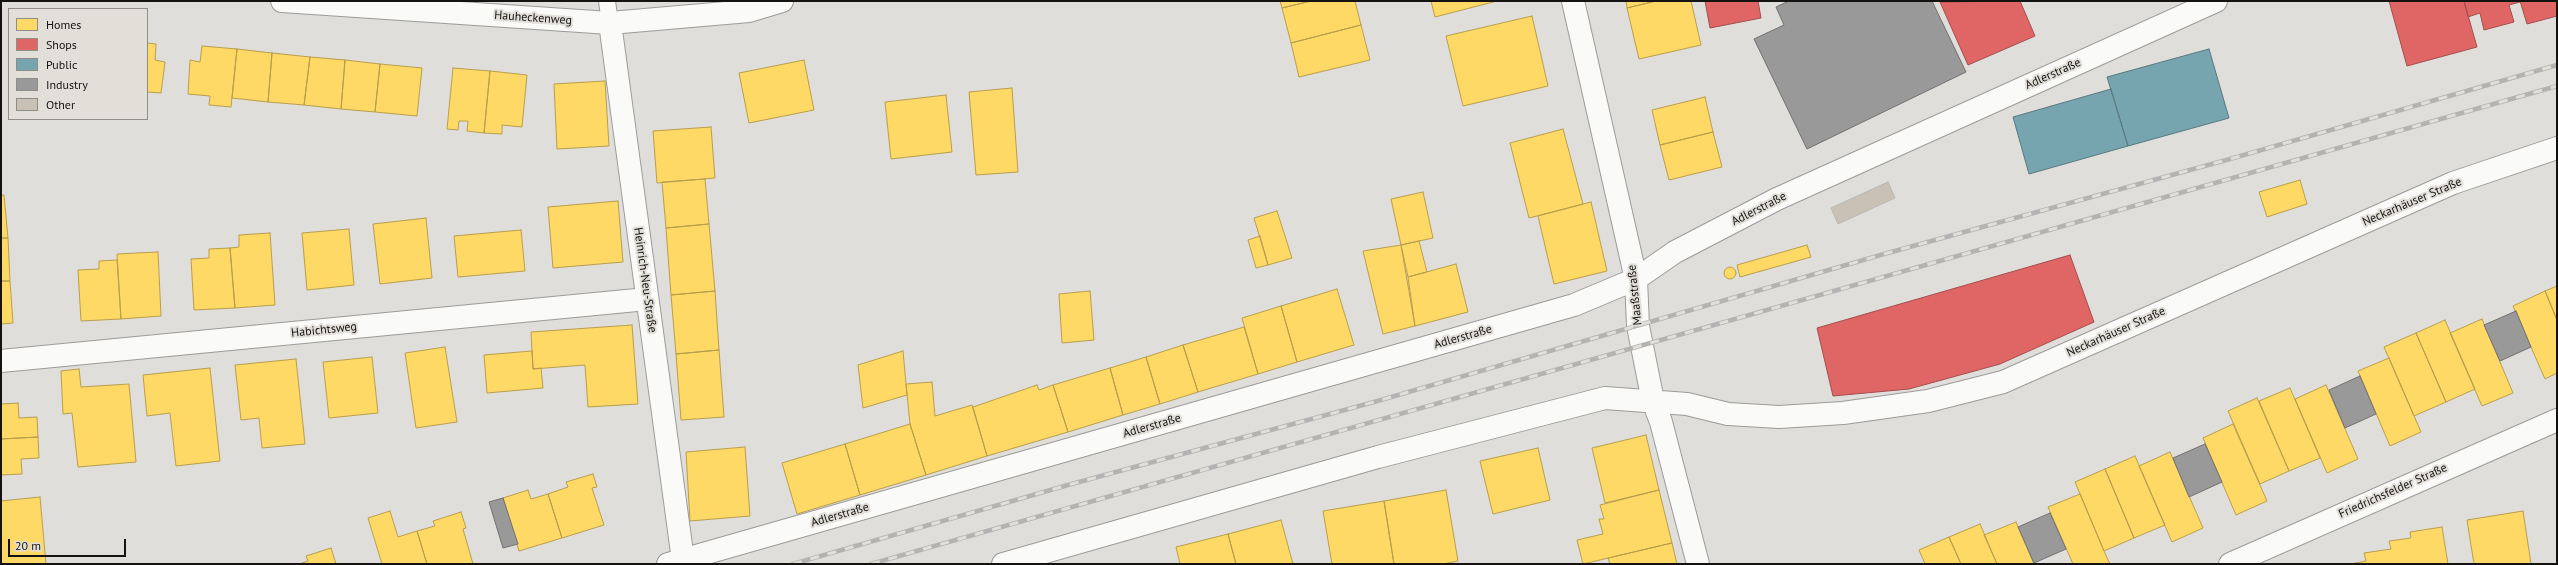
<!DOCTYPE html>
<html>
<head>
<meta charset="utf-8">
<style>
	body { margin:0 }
	#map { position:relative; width:2558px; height:565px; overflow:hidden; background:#dfdeda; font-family:"PT Sans",sans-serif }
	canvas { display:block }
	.frame { position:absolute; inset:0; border:2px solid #141311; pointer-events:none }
	.legend { position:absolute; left:8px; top:8px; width:140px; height:112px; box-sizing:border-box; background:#e1dfd8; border:1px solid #8f8d88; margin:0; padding:5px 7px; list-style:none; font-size:12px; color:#141311 }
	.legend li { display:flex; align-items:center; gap:8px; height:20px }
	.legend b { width:20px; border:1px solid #8f8d88 }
	.scale { position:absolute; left:8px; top:539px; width:118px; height:18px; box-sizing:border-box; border:2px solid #141311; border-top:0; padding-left:5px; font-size:12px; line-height:14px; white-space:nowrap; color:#141311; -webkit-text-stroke:3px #e1dfd8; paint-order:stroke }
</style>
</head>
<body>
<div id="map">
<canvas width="2558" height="565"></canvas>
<div class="frame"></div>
<ul class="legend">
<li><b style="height:11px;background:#ffd966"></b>Homes</li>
<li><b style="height:11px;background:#e06666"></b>Shops</li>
<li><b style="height:11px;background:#76a5af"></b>Public</li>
<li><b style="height:11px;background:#999"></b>Industry</li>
<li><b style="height:11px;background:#cac1b6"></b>Other</li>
</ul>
<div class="scale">20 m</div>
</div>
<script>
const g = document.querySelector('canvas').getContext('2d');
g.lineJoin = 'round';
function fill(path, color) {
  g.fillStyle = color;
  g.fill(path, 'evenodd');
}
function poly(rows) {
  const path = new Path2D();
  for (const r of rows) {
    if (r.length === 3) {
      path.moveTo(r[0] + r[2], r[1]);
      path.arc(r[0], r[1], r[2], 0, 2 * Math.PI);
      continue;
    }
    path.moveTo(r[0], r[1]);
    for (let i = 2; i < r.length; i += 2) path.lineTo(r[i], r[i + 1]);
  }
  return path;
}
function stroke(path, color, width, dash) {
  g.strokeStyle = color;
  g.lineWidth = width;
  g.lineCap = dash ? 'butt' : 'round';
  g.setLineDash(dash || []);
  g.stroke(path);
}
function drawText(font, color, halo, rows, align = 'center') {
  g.font = font + ' "PT Sans",sans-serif';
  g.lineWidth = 4;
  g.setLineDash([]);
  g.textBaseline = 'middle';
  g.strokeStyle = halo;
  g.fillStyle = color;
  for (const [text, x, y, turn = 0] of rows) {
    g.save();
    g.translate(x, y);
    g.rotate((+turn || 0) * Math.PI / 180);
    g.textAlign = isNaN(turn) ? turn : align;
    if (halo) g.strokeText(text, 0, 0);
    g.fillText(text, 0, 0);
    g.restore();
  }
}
const homes = poly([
	[1280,1,1311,1,1282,8,1280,1],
	[1311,1,1355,1,1361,25,1291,43,1282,8,1311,1],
	[1431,1,1497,1,1435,17,1431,1],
	[1626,1,1656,1,1627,8,1626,1],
	[1656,1,1691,1,1701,45,1639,59,1627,8,1656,1],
	[1532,16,1548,86,1463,106,1446,36,1532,16],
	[1361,25,1370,60,1299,77,1291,43,1361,25],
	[147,43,156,44,155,60,165,62,161,93,147,92,147,43],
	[202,46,237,49,231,107,209,105,210,96,188,94,190,60,200,62,202,46],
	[237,49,272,53,268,102,232,98,237,49],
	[272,53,310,57,304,105,268,102,272,53],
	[310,57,345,60,341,109,304,105,310,57],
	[345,60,380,64,375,112,341,109,345,60],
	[804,60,814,110,749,123,739,73,804,60],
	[380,64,422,68,417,116,375,112,380,64],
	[453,68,490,71,484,133,467,131,468,121,459,121,458,130,447,129,453,68],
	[490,71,527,75,522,127,502,125,502,134,484,133,490,71],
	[605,81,609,146,557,149,554,84,605,81],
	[1012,88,1018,172,976,175,969,92,1012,88],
	[946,95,952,152,891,159,885,102,946,95],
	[1705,97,1713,132,1660,145,1652,110,1705,97],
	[711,127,715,178,657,183,653,131,711,127],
	[1563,129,1583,204,1529,218,1510,143,1563,129],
	[1713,132,1722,167,1669,180,1660,145,1713,132],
	[705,179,709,224,666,228,662,182,705,179],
	[2300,180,2307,204,2267,217,2259,192,2300,180],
	[1423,192,1433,238,1401,245,1391,199,1423,192],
	[1,195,4,195,8,238,1,238,1,195],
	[618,201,623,262,553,268,548,207,618,201],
	[1591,202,1607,271,1554,284,1538,216,1591,202],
	[1277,211,1292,258,1268,265,1254,218,1277,211],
	[426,218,432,278,380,284,373,224,426,218],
	[709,224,715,291,671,295,666,228,709,224],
	[349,229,354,285,307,290,302,233,349,229],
	[521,230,525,271,458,277,454,236,521,230],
	[270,233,275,305,235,308,230,248,239,247,239,235,270,233],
	[1260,236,1268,265,1256,268,1248,240,1260,236],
	[1,238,8,238,10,281,1,281,1,238],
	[1419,241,1427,272,1408,277,1401,245,1419,241],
	[1401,245,1415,326,1383,334,1363,251,1401,245],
	[1807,245,1811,257,1740,277,1737,265,1807,245],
	[230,248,235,308,194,310,191,259,209,258,209,249,230,248],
	[158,252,161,316,121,319,117,254,158,252],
	[117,260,121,319,81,321,78,270,99,269,99,261,117,260],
	[1456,264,1468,312,1415,326,1408,277,1456,264],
	[1730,273,6],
	[1,281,10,281,13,323,1,324,1,281],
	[2557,286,2557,320,2545,291,2557,286],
	[1337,289,1354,345,1297,362,1281,306,1337,289],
	[715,291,719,350,676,354,671,295,715,291],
	[1090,291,1094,340,1062,343,1059,294,1090,291],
	[2545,291,2557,320,2557,373,2545,379,2513,306,2545,291],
	[1281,306,1297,362,1258,374,1242,318,1281,306],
	[2482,319,2513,393,2482,406,2450,333,2482,319],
	[2445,320,2475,389,2446,402,2416,333,2445,320],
	[632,325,638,404,588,407,585,365,533,369,531,332,632,325],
	[1244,327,1258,374,1198,392,1183,345,1244,327],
	[2416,333,2446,402,2414,416,2384,347,2416,333],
	[1183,345,1198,392,1160,404,1146,357,1183,345],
	[445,347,457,422,416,428,405,353,445,347],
	[719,350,724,417,681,420,676,354,719,350],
	[532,351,533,369,541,368,543,388,487,393,484,355,532,351],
	[903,351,907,395,863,408,858,365,903,351],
	[372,357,378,413,329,418,323,362,372,357],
	[1146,357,1160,404,1123,415,1110,368,1146,357],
	[2389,358,2421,432,2390,446,2358,371,2389,358],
	[296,359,305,444,262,448,259,418,241,420,235,365,296,359],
	[210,368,220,461,176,466,170,413,147,416,143,375,210,368],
	[1110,368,1123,415,1068,432,1053,385,1110,368],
	[79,369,81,387,129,384,136,462,78,467,72,413,63,414,61,371,79,369],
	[932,382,935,416,972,405,987,456,926,475,910,424,906,384,932,382],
	[1037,385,1039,390,1053,385,1068,432,987,456,973,407,1037,385],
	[2326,385,2358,459,2327,473,2295,399,2326,385],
	[2290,388,2320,458,2289,471,2259,401,2290,388],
	[2257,398,2289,471,2260,484,2228,411,2257,398],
	[18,403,19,418,37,417,38,437,1,439,1,404,18,403],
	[910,424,926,475,860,495,845,444,910,424],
	[2233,424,2267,501,2236,515,2203,438,2233,424],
	[1646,435,1659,490,1605,503,1592,448,1646,435],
	[38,437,39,458,21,459,22,474,1,475,1,439,38,437],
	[845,444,860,495,797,514,782,463,845,444],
	[745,447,750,516,690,521,686,452,745,447],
	[1538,448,1550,500,1493,514,1480,461,1538,448],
	[2170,452,2203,528,2172,542,2139,466,2170,452],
	[2135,456,2165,525,2134,538,2105,469,2135,456],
	[2105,469,2134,538,2104,551,2075,482,2105,469],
	[593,474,597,487,592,488,604,525,562,538,548,494,568,487,566,482,593,474],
	[528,490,531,499,548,494,562,538,519,551,503,498,528,490],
	[1446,490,1458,561,1443,564,1394,564,1384,501,1446,490],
	[1659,490,1672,543,1583,564,1577,540,1603,534,1599,519,1604,519,1600,505,1659,490],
	[2080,494,2104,551,2110,564,2073,564,2048,507,2080,494],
	[40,497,46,564,1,564,1,501,40,497],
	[1384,501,1394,564,1332,564,1323,511,1384,501],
	[390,511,398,537,417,531,427,564,382,564,368,518,390,511],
	[2523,511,2531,564,2474,564,2467,520,2523,511],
	[461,512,466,528,463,529,473,564,427,564,417,531,435,526,433,521,461,512],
	[1281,520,1293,564,1236,564,1228,534,1281,520],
	[2016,522,2034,564,1997,564,1984,535,2016,522],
	[1980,524,1997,564,1961,564,1949,537,1980,524],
	[2442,527,2448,564,2350,564,2366,561,2364,553,2391,549,2389,541,2411,538,2410,532,2442,527],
	[1228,534,1236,564,1180,564,1176,547,1228,534],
	[1949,537,1961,564,1925,564,1919,550,1949,537],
	[1672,543,1677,564,1610,564,1608,558,1672,543],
	[331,548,336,564,299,564,308,561,306,556,331,548]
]);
fill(homes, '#ffd966');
stroke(homes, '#b89e4c', 1);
const shops = poly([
	[1705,1,1758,1,1761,18,1710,28,1705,1],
	[2020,1,2035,36,1968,65,1940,2,2020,1],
	[2389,1,2464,1,2477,47,2407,66,2389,1],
	[2464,1,2520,1,2520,2,2509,5,2514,22,2484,30,2480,13,2468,17,2464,1],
	[2557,1,2557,16,2527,24,2520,1,2557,1],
	[2070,255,2094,322,2000,364,1909,389,1833,396,1817,328,2070,255]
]);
fill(shops, '#e06666');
stroke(shops, '#a34d4c', 1);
const public = poly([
	[2209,49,2229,118,2128,146,2107,77,2209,49],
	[2111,89,2128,146,2029,174,2013,117,2111,89]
]);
fill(public, '#76a5af');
stroke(public, '#597980', 1);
const industry = poly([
	[1789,1,1932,1,1966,72,1807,149,1754,39,1784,25,1776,7,1789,1],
	[2516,311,2531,347,2500,361,2484,325,2516,311],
	[2360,376,2376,414,2345,428,2329,390,2360,376],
	[2205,444,2222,482,2189,497,2173,458,2205,444],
	[503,498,518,544,503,548,489,502,503,498],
	[2050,513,2066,549,2034,563,2018,527,2050,513]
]);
fill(industry, '#999');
stroke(industry, '#717170', 1);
const building = poly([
	[1888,182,1895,198,1838,224,1831,208,1888,182]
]);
fill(building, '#cac1b6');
stroke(building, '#b7b6b3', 1);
const service = poly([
	[607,1,610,23]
]);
const minor = poly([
	[282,1,610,23,749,11,782,1],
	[1573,1,1636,279,1638,326,1653,401,1661,422,1698,564],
	[610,23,683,560],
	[1,361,647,299],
	[668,564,1574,305,1636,279,1675,252,1777,199,2216,1],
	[1003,564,1378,457,1605,398,1687,404,1728,414,1779,417,1843,413,1928,401,2003,382,2453,183,2557,148],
	[2230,564,2557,420]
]);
stroke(service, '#9c9b99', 18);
stroke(minor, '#9c9b99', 24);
stroke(service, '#fafaf9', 16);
stroke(minor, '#fafaf9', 22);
const rail = poly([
	[793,564,1068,485,1374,402,1884,254,2230,159,2557,65],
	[871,564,2557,86]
]);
stroke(rail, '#b4b3b2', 4.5);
stroke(rail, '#e1dfd8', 3, [9]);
drawText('12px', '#141311', '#e1dfd8', [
	["Hauheckenweg",533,18,4],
	["Adlerstraße",2053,74,-24],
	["Neckarhäuser Straße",2412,202,-23],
	["Adlerstraße",1759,209,-27],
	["Heinrich-Neu-Straße",645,280,82],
	["Maaßstraße",1635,295,-96],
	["Habichtsweg",324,330,-6],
	["Neckarhäuser Straße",2116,332,-24],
	["Adlerstraße",1463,337,-16],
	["Adlerstraße",1152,426,-16],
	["Friedrichsfelder Straße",2393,491,-24],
	["Adlerstraße",840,515,-16]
]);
</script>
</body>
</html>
